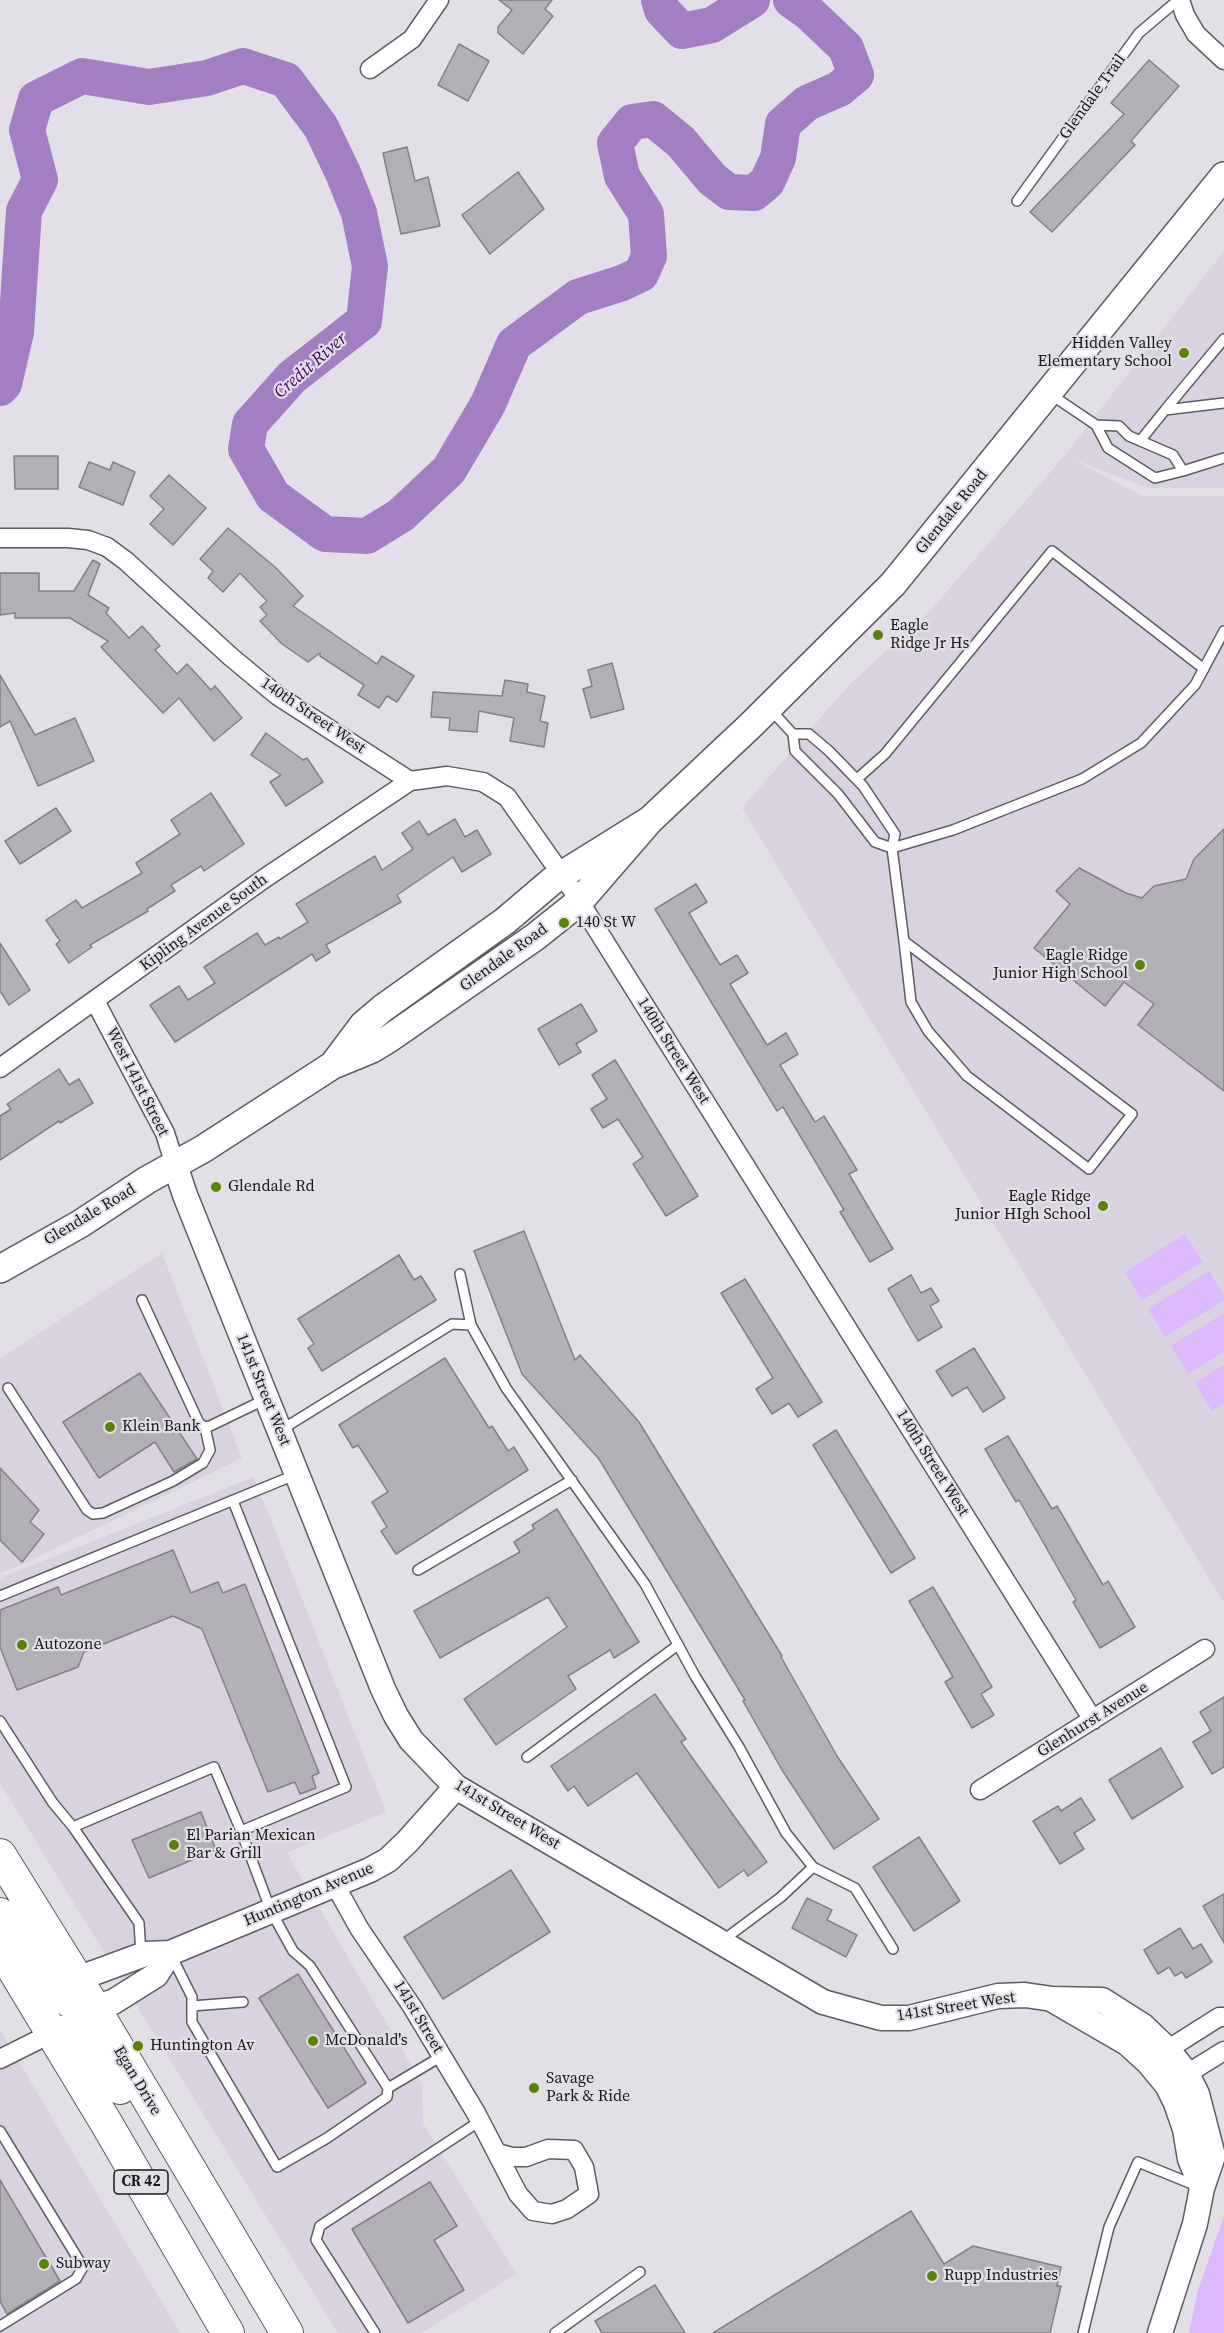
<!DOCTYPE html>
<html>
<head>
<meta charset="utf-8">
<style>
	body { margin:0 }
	canvas { display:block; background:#e3dfe7 }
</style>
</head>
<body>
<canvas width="1224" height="2333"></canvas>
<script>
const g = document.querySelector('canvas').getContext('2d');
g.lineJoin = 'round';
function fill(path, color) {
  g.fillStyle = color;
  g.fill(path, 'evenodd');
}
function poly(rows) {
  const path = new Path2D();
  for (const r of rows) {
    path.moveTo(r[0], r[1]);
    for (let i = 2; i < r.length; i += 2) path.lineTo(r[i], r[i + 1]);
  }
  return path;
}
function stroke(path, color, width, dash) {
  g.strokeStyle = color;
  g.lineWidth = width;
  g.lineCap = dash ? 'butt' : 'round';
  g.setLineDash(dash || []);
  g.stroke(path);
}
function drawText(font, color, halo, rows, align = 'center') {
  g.font = font + ' "Source Serif 4",serif';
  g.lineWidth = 4.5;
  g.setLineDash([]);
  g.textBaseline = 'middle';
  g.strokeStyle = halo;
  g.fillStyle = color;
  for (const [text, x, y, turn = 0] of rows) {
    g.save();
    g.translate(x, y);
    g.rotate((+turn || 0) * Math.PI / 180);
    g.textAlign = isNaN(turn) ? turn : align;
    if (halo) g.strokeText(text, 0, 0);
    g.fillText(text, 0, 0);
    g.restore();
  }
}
fill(poly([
	[1224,251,1224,488,1148,488,1072,459,1142,496,1224,496,1224,1603,742,808,849,685,930,611,1065,455],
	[162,1253,242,1458,21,1565,0,1573,0,1359],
	[254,1477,386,1812,287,1853,422,2084,423,2123,516,2274,421,2333,338,2333,0,1783,0,1578],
	[0,2030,180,2333,0,2333]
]), '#d9d2e0');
fill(poly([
	[1185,1234,1203,1262,1142,1300,1125,1272],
	[1209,1271,1224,1296,1224,1300,1165,1337,1148,1309],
	[1224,1313,1224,1352,1188,1374,1171,1346],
	[1224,1365,1224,1403,1212,1411,1195,1383],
	[1224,2216,1224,2333,1189,2333,1198,2290]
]), '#dcb9fd');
stroke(poly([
	[659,0,662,10,682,31,712,25,752,0],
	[0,388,4,384,16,332,24,211,40,180,27,130,36,99,82,76,149,87,207,78,243,66,286,80,321,127,343,173,359,213,370,266,364,321,292,377,250,424,246,449,273,496,325,534,367,536,401,515,449,470,488,404,514,344,578,297,622,283,641,274,649,256,646,214,622,176,615,143,632,122,653,119,681,142,712,179,729,192,754,193,767,182,778,158,783,124,807,103,839,89,856,75,846,48,808,12,791,0]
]), '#a27fc3', 36);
const building = poly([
	[499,0,552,0,545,9,553,16,523,54,498,33,498,27,512,10,499,0],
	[459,44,489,61,468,101,438,85,459,44],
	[1149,60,1179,86,1131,141,1135,145,1052,232,1030,212,1124,114,1111,103,1149,60],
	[407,147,415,181,428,177,440,226,401,234,383,153,407,147],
	[518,172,544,209,490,254,462,215,518,172],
	[14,456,58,456,58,489,15,489,14,456],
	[89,462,110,470,113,462,135,472,123,505,79,487,89,462],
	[169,475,206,508,173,545,150,524,164,509,150,496,169,475],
	[228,528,275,567,303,596,293,606,377,664,382,656,414,676,397,702,387,696,379,708,358,695,364,685,320,656,320,653,308,662,282,644,260,621,267,615,260,607,267,601,240,573,223,592,208,578,213,571,200,559,228,528],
	[93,560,100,564,88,595,109,608,106,613,129,638,142,626,160,646,155,650,177,674,187,664,211,690,215,686,242,718,214,741,179,698,163,713,101,647,108,641,70,618,15,618,15,613,0,615,0,573,39,573,39,591,74,591,93,560],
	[612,663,624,709,591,718,583,689,592,686,588,670,612,663],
	[0,675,35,735,75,718,94,761,38,786,10,721,0,727,0,675],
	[505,680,528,684,527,692,545,696,540,721,548,723,544,747,510,741,514,718,479,711,477,732,449,730,450,718,431,717,433,692,502,696,505,680],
	[266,733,303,760,307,758,323,782,286,806,270,782,281,775,251,755,266,733],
	[211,793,244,844,204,871,201,866,171,885,175,891,147,909,148,911,90,945,92,947,69,963,56,944,60,941,46,920,76,900,82,908,142,873,136,863,180,834,171,820,211,793],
	[56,808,71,831,20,864,5,841,56,808],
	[455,819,465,837,477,830,491,854,462,872,453,857,397,895,401,902,326,945,330,952,316,961,312,954,175,1042,150,1005,179,986,188,1000,215,983,204,967,257,933,265,945,279,937,280,939,308,922,296,904,375,856,382,870,413,849,402,833,419,821,428,835,455,819],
	[1224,829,1224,1091,1138,1025,1154,1004,1124,982,1105,1006,1034,948,1070,904,1056,891,1079,868,1126,893,1142,898,1154,886,1186,879,1194,859,1224,829],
	[696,884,707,902,689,913,720,965,737,955,748,973,730,984,767,1045,786,1033,798,1054,780,1065,815,1122,824,1116,857,1170,849,1174,893,1249,870,1262,840,1212,844,1210,783,1107,777,1111,655,909,696,884],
	[0,943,30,990,9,1005,0,991,0,943],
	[581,1004,597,1031,576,1044,581,1052,559,1065,538,1029,581,1004],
	[615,1060,698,1196,666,1216,633,1164,643,1157,618,1119,603,1128,591,1109,607,1099,592,1075,615,1060],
	[59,1069,69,1085,79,1079,93,1103,60,1123,59,1121,0,1160,0,1116,11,1109,7,1104,59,1069],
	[524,1231,575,1360,580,1355,639,1422,782,1656,781,1657,837,1756,879,1819,834,1849,782,1770,743,1701,745,1700,599,1459,522,1374,474,1251,524,1231],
	[399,1255,414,1280,421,1276,436,1300,322,1371,308,1348,314,1344,298,1319,399,1255],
	[911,1275,921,1293,931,1288,939,1301,930,1306,942,1327,918,1341,888,1289,911,1275],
	[745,1279,822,1402,798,1417,789,1403,772,1414,756,1389,773,1378,721,1293,745,1279],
	[974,1348,1005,1398,983,1412,967,1387,952,1396,936,1371,974,1348],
	[445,1358,489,1428,492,1426,508,1451,514,1447,528,1470,396,1554,381,1531,387,1527,372,1502,388,1492,358,1445,353,1448,339,1425,445,1358],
	[140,1373,197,1459,174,1472,155,1442,99,1478,63,1422,140,1373],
	[836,1430,915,1558,891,1573,813,1445,836,1430],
	[1008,1436,1052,1509,1057,1506,1103,1585,1108,1581,1135,1627,1100,1648,1073,1602,1076,1600,1019,1500,1016,1502,985,1449,1008,1436],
	[0,1468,39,1510,30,1522,44,1534,22,1562,0,1540,0,1468],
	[557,1509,639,1642,614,1658,610,1650,568,1676,576,1689,496,1745,464,1699,567,1627,548,1597,440,1658,414,1611,520,1552,514,1542,534,1529,532,1525,557,1509],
	[173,1550,191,1593,218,1582,223,1593,245,1584,319,1773,312,1776,316,1788,300,1794,295,1782,268,1792,202,1629,173,1616,84,1652,78,1667,17,1690,0,1647,0,1610,58,1587,61,1595,173,1550],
	[933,1587,992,1687,981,1694,994,1715,972,1728,945,1682,953,1677,909,1601,933,1587],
	[655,1694,686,1739,681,1742,767,1862,748,1876,744,1870,719,1888,637,1773,588,1806,574,1786,568,1791,551,1766,655,1694],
	[1224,1697,1224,1767,1212,1774,1193,1742,1211,1731,1200,1712,1224,1697],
	[1161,1748,1183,1787,1132,1819,1109,1780,1161,1748],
	[1081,1798,1095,1820,1074,1833,1084,1849,1060,1864,1033,1821,1058,1806,1061,1811,1081,1798],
	[201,1812,216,1850,149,1878,132,1840,201,1812],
	[919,1837,960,1901,914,1931,873,1867,919,1837],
	[511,1870,550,1932,443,1999,404,1937,511,1870],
	[1224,1894,1224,1943,1203,1906,1224,1894],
	[807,1898,832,1910,827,1920,857,1935,846,1957,792,1928,807,1898],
	[1180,1928,1193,1949,1201,1944,1212,1962,1186,1978,1182,1972,1175,1976,1169,1967,1158,1974,1144,1950,1180,1928],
	[298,1974,366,2083,328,2108,259,1998,298,1974],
	[0,2180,60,2281,7,2314,0,2301,0,2180],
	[430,2182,457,2226,434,2240,464,2290,408,2323,352,2229,430,2182],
	[911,2211,944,2264,973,2246,1061,2267,1057,2286,1061,2286,1050,2333,713,2333,911,2211],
	[655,2285,685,2333,602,2333,595,2321,655,2285]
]);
fill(building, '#b3afb6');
stroke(building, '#848087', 1.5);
const service = poly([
	[1017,201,1139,33,1178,0],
	[1224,339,1165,410,1224,403],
	[1050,394,1096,425,1108,448,1155,478,1183,471,1173,455,1129,436,1119,426,1096,425],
	[1140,441,1165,410],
	[1183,471,1224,458],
	[770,709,793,734,795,751,838,794,875,842,892,848,895,834,863,786,829,751,809,734,793,734],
	[857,779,885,754,1052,551,1204,669],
	[904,941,1132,1114,1089,1169,967,1076,928,1031,911,1002,904,941,892,848,953,830,1082,779,1141,743,1195,685,1224,631],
	[460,1274,471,1325,506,1388,645,1584,695,1676,739,1747,786,1833,813,1867,855,1888,893,1949],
	[142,1300,199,1423,205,1427,210,1426,266,1399],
	[8,1388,87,1510,93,1514,103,1513,173,1481,203,1463,210,1450,205,1427],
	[281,1430,452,1324,471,1325],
	[418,1570,572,1480],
	[0,1596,297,1474],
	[0,1721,53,1803,73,1827,214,1767,241,1831,346,1787,233,1501],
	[527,1757,678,1645],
	[73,1827,139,1923,141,1954],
	[722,1941,781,1897,813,1867],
	[171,1955,192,1997,192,2022,277,2167,327,2138,387,2097,388,2088,310,1966,293,1951,271,1911,241,1831],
	[192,2006,243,2002],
	[388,2088,442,2056],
	[0,2131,83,2267,76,2279,0,2326],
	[375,2333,316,2240,320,2226,480,2121],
	[555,2333,640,2272],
	[1083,2333,1109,2227,1138,2162,1197,2186]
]);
const minor = poly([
	[1180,0,1185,15,1196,34,1224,60],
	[370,69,412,39,439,0],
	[0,538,68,538,88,540,107,547,126,561,231,657,278,696,410,781,447,776,483,782,507,797,571,888,1093,1720],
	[95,1001,165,1133,175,1165],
	[0,1068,265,878,410,781],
	[980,1790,1205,1649],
	[335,1885,359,1928,413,2008,476,2113,518,2194,533,2211,552,2214,567,2209,589,2194,584,2167,574,2150,548,2149,526,2157,512,2157,497,2153],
	[1159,2055,1219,2017,1224,2017],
	[0,2059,52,2033],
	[1177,2080,1224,2051]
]);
const tertiary = poly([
	[175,1165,185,1195,383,1689,396,1716,411,1740,456,1787,823,2002,881,2018,909,2018,998,1996,1025,1995,1052,1999,1102,2000,1143,2026,1168,2050,1187,2074,1197,2094,1213,2156,1202,2188,1195,2224,1160,2333],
	[77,1979,145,1954,170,1953,370,1870,388,1860,407,1842,456,1787],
	[1053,2000,1127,2043,1148,2062,1167,2085,1176,2103,1185,2129,1190,2159,1202,2188],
	[93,2007,113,2002,156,1975,170,1953]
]);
const secondary = poly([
	[650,820,552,881,505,921,383,1008,363,1025,333,1065,372,1049,390,1038,535,937,579,902,650,820,751,725,893,584,1224,176],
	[0,1269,80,1224,147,1180,203,1149,333,1065]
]);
const trunk = poly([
	[0,1855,77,1979,287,2333],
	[0,1914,45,1977,58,1991,69,2001,93,2007],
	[0,1947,108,2126,228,2333],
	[52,2033,70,2031,82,2037,120,2088]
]);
stroke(service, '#5e5b61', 12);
stroke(minor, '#5e5b61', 21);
stroke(tertiary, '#5e5b61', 27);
stroke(secondary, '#5e5b61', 30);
stroke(trunk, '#5e5b61', 34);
stroke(service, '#fff', 9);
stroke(minor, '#fff', 18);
stroke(tertiary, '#fff', 24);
stroke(secondary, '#fff', 27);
stroke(trunk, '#fff', 32);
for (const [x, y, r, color] of [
	[1184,353,6,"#5b8202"],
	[878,635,6,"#5b8202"],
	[564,923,6,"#5b8202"],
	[1140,965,6,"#5b8202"],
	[216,1187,6,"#5b8202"],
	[1103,1206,6,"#5b8202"],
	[110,1427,6,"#5b8202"],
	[22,1645,6,"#5b8202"],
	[174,1845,6,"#5b8202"],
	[313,2041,6,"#5b8202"],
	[138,2046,6,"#5b8202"],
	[534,2088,6,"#5b8202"],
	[44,2264,6,"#5b8202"],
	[932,2276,6,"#5b8202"]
]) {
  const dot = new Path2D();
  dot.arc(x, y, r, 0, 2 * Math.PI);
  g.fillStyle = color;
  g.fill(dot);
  stroke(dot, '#e3dfe7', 2);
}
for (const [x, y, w] of [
	[141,2182,54]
]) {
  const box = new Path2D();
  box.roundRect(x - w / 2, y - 12, w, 24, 4.5);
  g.fillStyle = '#e3dfe7';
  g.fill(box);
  stroke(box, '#1a191b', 1.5);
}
drawText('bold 15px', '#1a191b', null, [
	["CR 42",141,2182]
]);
drawText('16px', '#1a191b', '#e3dfe7', [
	["Glendale Trail",1093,97,-54],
	["Glendale Road",952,512,-51],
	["140th Street West",313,716,34],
	["Kipling Avenue South",204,923,-36],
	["Glendale Road",504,958,-36],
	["140th Street West",673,1051,58],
	["West 141st Street",137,1082,63],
	["Glendale Road",90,1215,-31],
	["141st Street West",263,1390,68],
	["140th Street West",932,1463,58],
	["Glenhurst Avenue",1093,1720,-32],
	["141st Street West",507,1815,31],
	["Huntington Avenue",309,1895,-23],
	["141st Street West",956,2007,-9],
	["141st Street",418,2017,59],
	["Egan Drive",137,2081,59]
]);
drawText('16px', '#1a191b', '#e3dfe7', [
	["Hidden Valley",1172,344,"right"],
	["Elementary School",1172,362,"right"],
	["Eagle",890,626],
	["Ridge Jr Hs",890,644],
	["140 St W",576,923],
	["Eagle Ridge",1128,956,"right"],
	["Junior High School",1128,974,"right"],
	["Glendale Rd",228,1187],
	["Eagle Ridge",1091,1197,"right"],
	["Junior HIgh School",1091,1215,"right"],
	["Klein Bank",122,1427],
	["Autozone",34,1645],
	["El Parian Mexican",186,1836],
	["Bar & Grill",186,1854],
	["McDonald's",325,2041],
	["Huntington Av",150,2046],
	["Savage",546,2079],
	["Park & Ride",546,2097],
	["Subway",56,2264],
	["Rupp Industries",944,2276]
], 'left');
drawText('italic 18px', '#3d095d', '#e3dfe7', [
	["Credit River",311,366,-41]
]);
</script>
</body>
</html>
